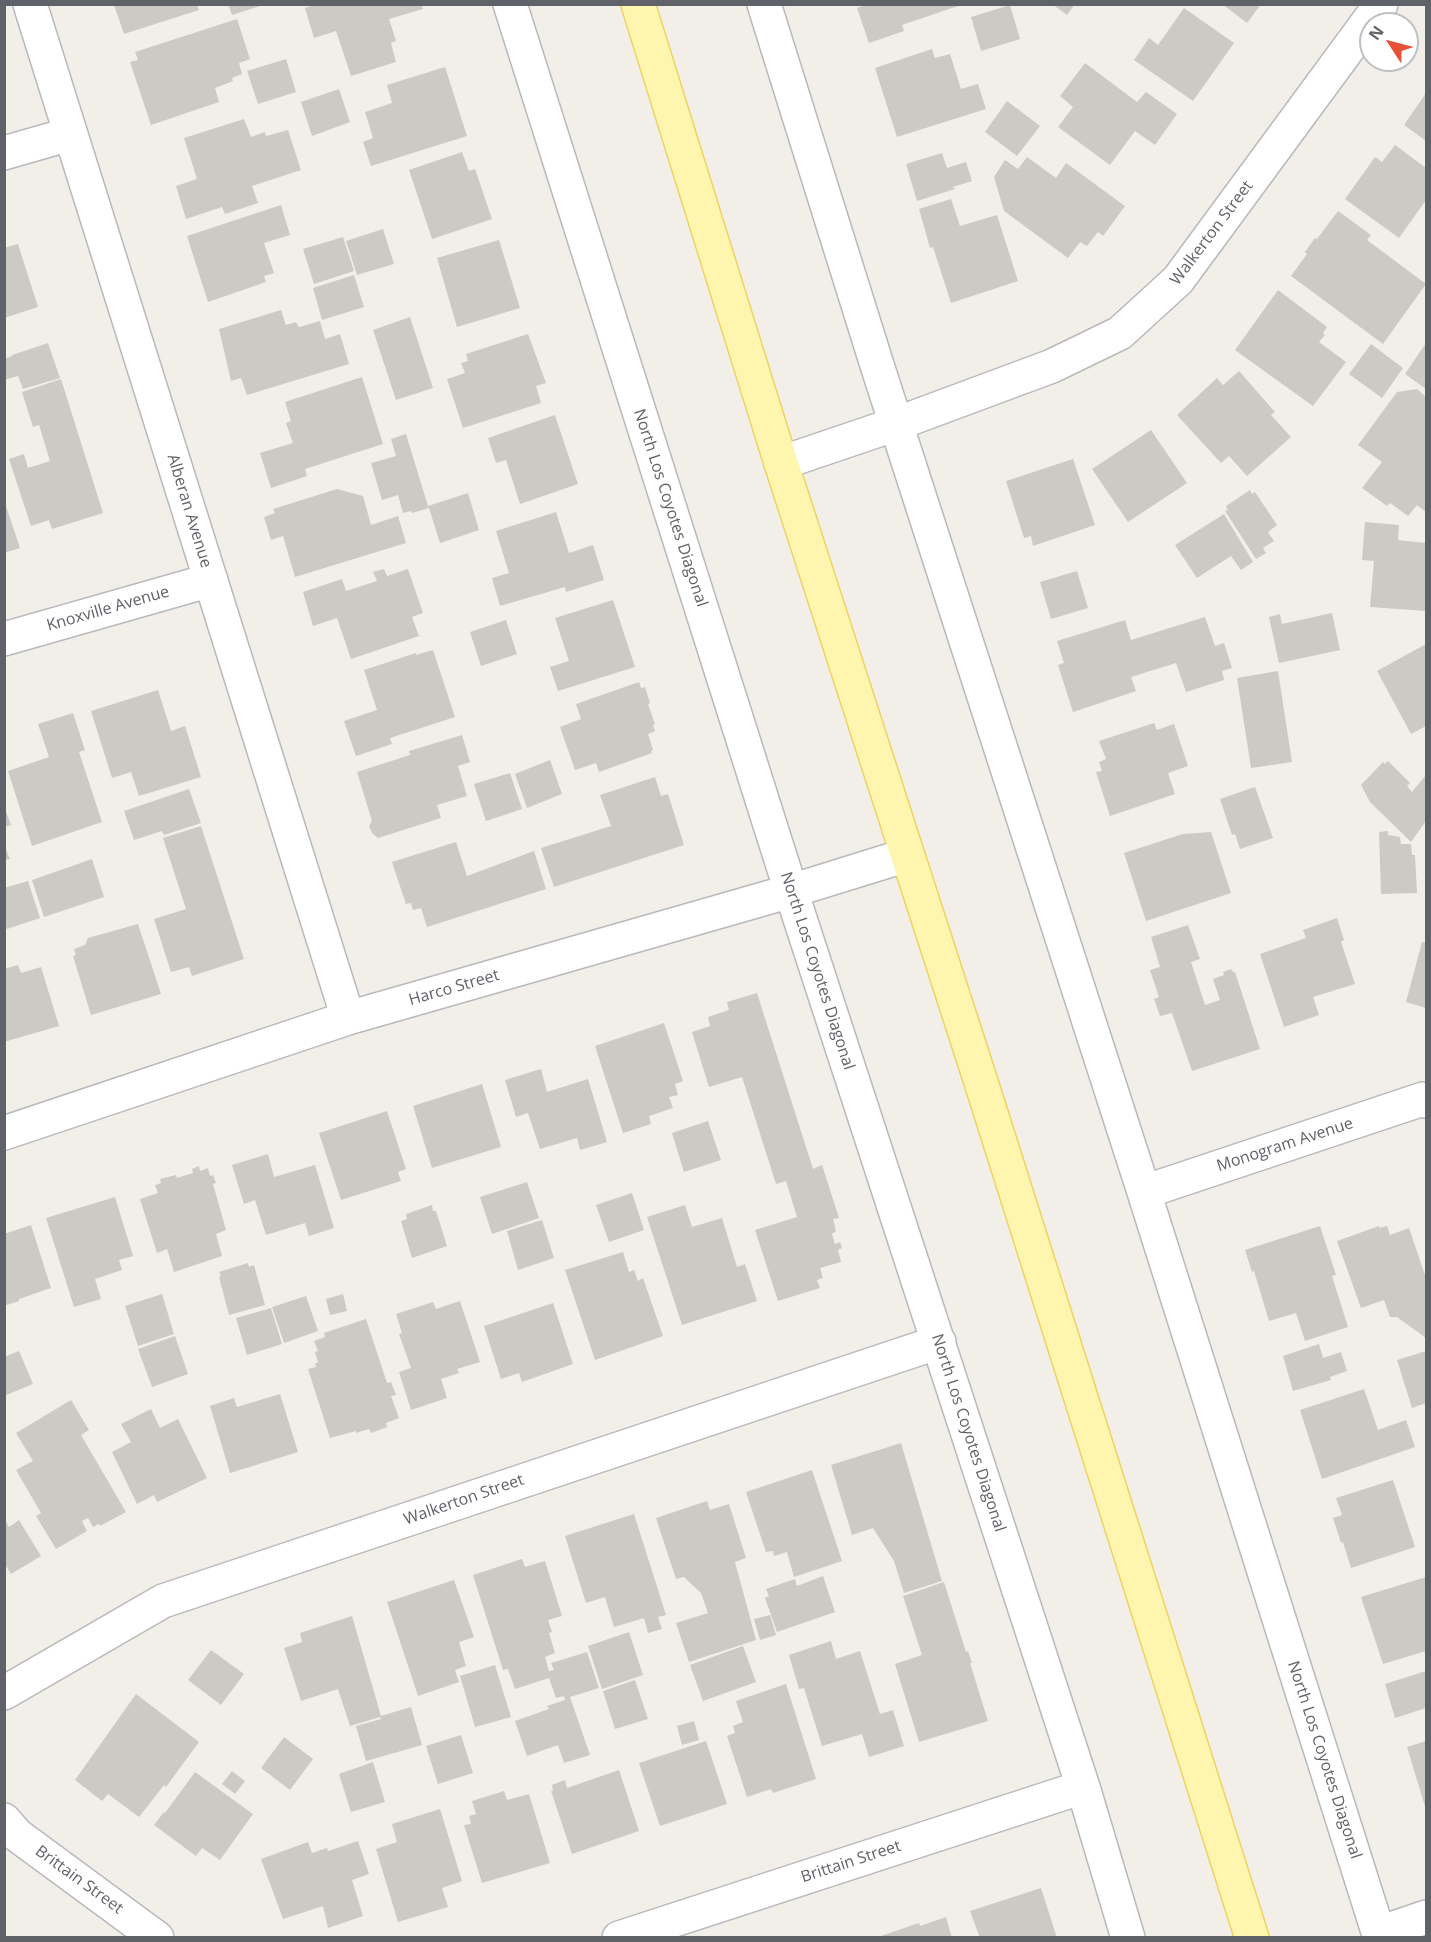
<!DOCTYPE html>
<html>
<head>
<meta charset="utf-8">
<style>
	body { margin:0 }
	#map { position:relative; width:1431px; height:1942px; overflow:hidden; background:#f1efe8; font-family:"Open Sans",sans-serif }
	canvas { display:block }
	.frame { position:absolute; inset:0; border:6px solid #5f6268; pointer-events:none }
	.north { position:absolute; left:1359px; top:12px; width:60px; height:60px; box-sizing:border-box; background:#fff; border:2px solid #bfc0c3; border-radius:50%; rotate:306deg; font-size:16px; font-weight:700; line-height:24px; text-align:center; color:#5f6268 }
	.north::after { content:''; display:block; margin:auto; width:21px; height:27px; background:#e85037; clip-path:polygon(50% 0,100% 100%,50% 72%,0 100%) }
</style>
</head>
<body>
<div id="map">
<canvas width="1431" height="1942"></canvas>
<div class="frame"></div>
<div class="north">N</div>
</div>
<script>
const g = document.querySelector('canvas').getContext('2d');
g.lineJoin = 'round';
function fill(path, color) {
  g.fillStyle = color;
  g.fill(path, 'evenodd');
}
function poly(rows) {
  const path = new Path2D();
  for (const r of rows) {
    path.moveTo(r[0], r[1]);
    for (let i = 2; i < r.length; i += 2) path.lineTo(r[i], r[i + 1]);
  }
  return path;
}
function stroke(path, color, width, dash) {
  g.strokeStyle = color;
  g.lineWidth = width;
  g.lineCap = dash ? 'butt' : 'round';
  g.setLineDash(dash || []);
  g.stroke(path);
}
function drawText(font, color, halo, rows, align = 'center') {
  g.font = font + ' "Open Sans",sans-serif';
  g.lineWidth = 4.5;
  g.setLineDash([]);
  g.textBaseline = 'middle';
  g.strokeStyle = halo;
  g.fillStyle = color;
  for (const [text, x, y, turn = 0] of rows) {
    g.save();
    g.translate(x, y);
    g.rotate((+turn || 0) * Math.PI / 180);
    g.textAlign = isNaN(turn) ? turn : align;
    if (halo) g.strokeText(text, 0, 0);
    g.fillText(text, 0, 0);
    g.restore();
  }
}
fill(poly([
	[228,4,263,4,263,5,232,15],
	[317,4,421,4,423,9,389,19,396,41,391,43,396,62,351,76,336,31,314,38,305,8],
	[867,4,961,4,961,5,902,25,904,31,869,43,857,8],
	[1052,4,1075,4,1067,15],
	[1222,4,1261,4,1247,23],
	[114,5,197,5,199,10,124,34],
	[1010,5,1020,39,981,51,971,17],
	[1184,8,1234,43,1193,101,1134,60,1149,38,1158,45],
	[237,19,250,59,239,63,242,74,232,78,233,81,215,88,219,102,151,125,130,62,138,60,135,52],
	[932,49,935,58,950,54,961,89,978,84,986,109,897,137,875,68],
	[286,59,296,92,258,104,247,71],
	[1085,63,1137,102,1146,92,1177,114,1155,145,1135,131,1110,165,1058,127,1073,107,1060,96],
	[445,67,467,136,371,166,363,142,373,138,365,112,392,103,387,85],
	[339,89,350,122,312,136,301,102],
	[1426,93,1426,141,1404,125],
	[1007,101,1040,126,1017,156,985,132],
	[244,119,251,137,265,132,266,136,288,130,301,170,252,186,258,203,225,214,222,207,186,219,176,186,197,179,184,138],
	[1395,145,1426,168,1426,200,1399,238,1345,199,1375,157,1382,162],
	[462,152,469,171,475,169,492,219,432,239,409,170],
	[942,153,947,168,966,162,972,181,953,187,955,189,917,201,906,164],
	[1027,157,1056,178,1066,163,1125,206,1103,236,1098,232,1087,246,1080,242,1068,258,1004,211,994,177,1005,160,1018,169],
	[951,199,960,226,997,215,1018,281,951,303,933,247,930,248,919,209],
	[281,205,290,235,264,243,274,273,264,276,266,282,208,302,187,236],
	[1338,211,1371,235,1367,240,1426,284,1383,344,1291,276,1307,254,1305,252,1315,238,1317,239],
	[383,229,394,264,357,275,346,241],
	[343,237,354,271,314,284,303,249],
	[499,240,520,308,457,327,437,258],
	[18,244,38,307,4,318,4,248],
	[354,275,364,307,322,320,313,288],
	[1278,290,1327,327,1323,333,1325,335,1319,342,1346,362,1313,406,1235,350],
	[281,310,286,325,296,322,299,327,320,321,325,339,340,334,349,364,247,395,241,378,231,381,219,329],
	[410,317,433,388,396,400,373,330],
	[528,334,546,383,536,386,541,403,463,428,447,379,465,373,461,363,468,361,466,354],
	[48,343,60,378,23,389,18,376,4,380,4,359,12,356,12,355],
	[1426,343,1426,389,1405,374],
	[1371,344,1403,368,1382,398,1349,374],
	[1239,371,1275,412,1271,415,1291,437,1247,476,1229,456,1221,463,1177,415,1217,378,1223,385],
	[362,377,383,444,305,469,307,476,271,488,260,453,293,443,286,423,291,421,285,402],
	[61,379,103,513,52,529,49,520,31,526,9,459,24,454,28,468,50,461,39,425,33,427,22,392],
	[1417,389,1426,397,1426,512,1417,505,1408,516,1390,503,1387,506,1362,488,1382,462,1358,445,1397,392],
	[555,415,578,484,520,504,506,460,496,463,488,438],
	[1151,430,1187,483,1128,522,1092,469],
	[406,434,428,506,468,493,479,530,440,543,429,508,412,513,411,511,403,513,398,495,382,500,371,463,396,456,391,439],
	[1073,459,1095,525,1033,546,1031,536,1024,538,1006,481],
	[337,489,363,496,371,525,398,516,406,543,295,577,283,536,271,540,264,517,275,513,273,509],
	[1250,490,1252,494,1255,492,1277,525,1268,532,1274,541,1263,548,1266,553,1256,559,1225,511,1228,510,1226,506],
	[4,500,20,548,4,553],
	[556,512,569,553,593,545,604,580,566,592,565,587,500,606,492,578,509,573,496,531],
	[1224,514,1253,562,1241,570,1231,556,1197,578,1175,545],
	[1365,522,1399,525,1398,540,1426,543,1426,611,1370,607,1374,561,1362,560],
	[384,569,387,576,408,569,423,613,412,617,419,636,351,659,337,618,313,626,303,592,342,579,346,591,377,581,373,572],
	[1077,571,1088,608,1051,619,1040,582],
	[613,600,635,667,558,691,550,667,569,661,555,618],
	[1332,613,1340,650,1279,663,1269,617,1280,614,1282,624],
	[1205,617,1215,646,1224,643,1232,668,1222,671,1224,680,1186,692,1176,663,1131,677,1136,691,1073,712,1058,665,1064,663,1057,641,1125,620,1131,640],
	[506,620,517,654,481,666,470,632],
	[1426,644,1426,726,1411,734,1377,671],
	[433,650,455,717,390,738,392,744,356,756,344,721,377,710,364,670,416,653,416,655],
	[1278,671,1292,762,1251,768,1237,678],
	[639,682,641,688,645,687,650,703,648,704,655,724,653,725,655,731,648,734,653,750,651,751,652,753,599,772,596,763,575,770,560,727,581,719,576,704],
	[158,690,171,731,185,726,201,777,139,796,131,772,112,778,91,711],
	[73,713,85,750,79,752,102,822,32,846,8,771,49,757,38,724],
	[1154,723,1157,730,1174,724,1188,766,1168,773,1175,794,1110,816,1096,772,1102,771,1099,762,1106,759,1099,741],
	[462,735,470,762,458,766,467,796,437,805,441,818,378,838,372,833,369,826,372,821,357,772,410,755,409,751],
	[550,760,562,794,527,808,515,774],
	[1388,761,1410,783,1407,786,1412,792,1426,775,1426,821,1411,842,1370,802,1361,785,1383,762,1385,764],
	[510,773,522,809,486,821,474,784],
	[655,777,661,796,668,794,684,845,554,887,541,848,611,826,600,795],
	[1255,787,1273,838,1240,849,1235,834,1232,835,1220,799],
	[189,789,201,823,164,835,162,831,134,840,124,811],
	[4,806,11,825,4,827],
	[201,826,244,959,192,976,189,967,171,972,154,919,186,909,163,838],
	[1388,831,1388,835,1400,837,1401,844,1411,844,1412,855,1415,855,1417,893,1381,894,1379,832],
	[1211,832,1231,893,1146,921,1124,853,1183,834],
	[456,842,467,876,534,851,546,889,427,927,421,908,413,910,411,903,406,904,392,862],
	[4,845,10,859,4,860],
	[92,859,104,897,44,917,32,880],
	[28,881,40,918,7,929,4,921,4,888],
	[1337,918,1344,940,1341,942,1355,984,1313,997,1319,1015,1284,1027,1260,954,1306,938,1303,930],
	[138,924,161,994,91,1015,73,956,76,955,74,949,85,945,88,938],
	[1188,925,1200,959,1191,962,1205,1005,1220,1000,1213,979,1224,975,1223,972,1231,969,1233,972,1235,972,1260,1049,1192,1071,1172,1013,1160,1016,1154,999,1159,997,1150,970,1160,967,1151,937],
	[1422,942,1426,943,1426,1008,1406,1002],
	[18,965,21,973,41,967,59,1026,4,1042,4,969],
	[757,993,813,1169,822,1165,839,1218,833,1219,836,1231,832,1234,835,1244,840,1242,842,1248,838,1250,841,1262,820,1268,823,1278,817,1280,820,1288,778,1301,755,1230,797,1217,786,1181,776,1184,742,1077,709,1087,692,1032,710,1026,708,1017,729,1010,727,1002],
	[664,1023,683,1081,675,1084,678,1095,669,1097,673,1108,649,1116,651,1124,623,1133,595,1046],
	[541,1069,547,1092,588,1079,607,1142,580,1150,577,1138,540,1149,528,1113,516,1117,505,1080],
	[482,1084,501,1147,432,1168,413,1106],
	[387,1111,406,1169,398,1172,401,1181,341,1200,319,1133],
	[708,1121,721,1160,684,1172,672,1133],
	[268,1154,274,1177,315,1165,334,1228,309,1236,305,1223,266,1235,255,1200,244,1204,232,1165],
	[199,1166,200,1171,208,1168,210,1176,213,1175,216,1183,213,1184,226,1230,216,1234,222,1256,174,1272,167,1249,157,1253,140,1199,158,1193,155,1185,161,1183,160,1179,176,1175,177,1178,193,1173,192,1169],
	[527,1182,539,1218,492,1234,480,1197],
	[632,1193,644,1230,609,1242,596,1205],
	[115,1197,133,1256,119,1260,122,1270,95,1279,101,1299,74,1307,46,1218],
	[432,1205,433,1211,436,1211,447,1246,412,1258,401,1221,407,1219,406,1214],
	[685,1205,692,1227,722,1218,737,1267,745,1264,757,1301,682,1325,647,1217],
	[542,1220,554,1258,518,1270,507,1231],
	[31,1225,51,1288,19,1299,19,1301,7,1305,4,1304,4,1234],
	[1320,1226,1336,1275,1332,1276,1348,1327,1305,1341,1296,1313,1269,1321,1254,1271,1252,1272,1245,1250],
	[1379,1226,1379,1228,1387,1226,1390,1235,1409,1228,1426,1278,1426,1338,1397,1317,1390,1317,1384,1300,1361,1308,1337,1241],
	[623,1252,629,1272,634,1270,638,1281,643,1278,663,1336,595,1360,565,1270],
	[248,1263,249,1267,254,1265,265,1305,229,1315,219,1277,221,1276,219,1272],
	[162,1294,174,1334,138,1346,125,1306],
	[343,1294,347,1311,330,1315,326,1299],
	[306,1296,318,1331,284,1343,272,1307],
	[460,1301,480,1362,457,1369,459,1373,441,1379,447,1398,411,1410,399,1372,411,1368,399,1334,402,1333,396,1314,433,1302,436,1309],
	[553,1303,573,1364,522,1382,519,1373,501,1379,484,1326],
	[271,1308,282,1344,247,1355,236,1318],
	[366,1319,387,1383,391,1382,396,1395,391,1396,399,1418,386,1423,387,1427,371,1433,369,1429,356,1433,356,1431,330,1438,308,1369,316,1367,315,1364,318,1362,315,1352,318,1351,314,1341,325,1337,324,1333],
	[175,1336,188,1374,152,1387,138,1349],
	[1319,1344,1323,1358,1341,1352,1347,1371,1330,1377,1331,1380,1293,1391,1283,1356],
	[19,1351,33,1384,4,1396,4,1357],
	[1426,1351,1426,1403,1412,1408,1397,1360],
	[1364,1389,1378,1430,1406,1420,1415,1447,1322,1479,1300,1410],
	[280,1394,298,1452,230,1473,210,1406,234,1398,237,1407],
	[71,1400,89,1430,81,1435,126,1512,100,1526,99,1524,93,1527,88,1518,82,1521,87,1531,56,1549,36,1516,41,1513,16,1470,33,1461,16,1433],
	[151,1409,160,1428,178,1419,207,1478,157,1502,154,1495,137,1504,112,1452,131,1442,121,1424],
	[901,1443,942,1581,904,1593,894,1561,873,1528,852,1535,831,1465],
	[812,1470,842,1561,794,1577,787,1552,774,1556,773,1551,766,1552,746,1492],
	[1393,1480,1415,1547,1351,1568,1343,1542,1341,1543,1333,1518,1342,1515,1336,1498],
	[707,1501,710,1510,729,1504,746,1558,735,1562,756,1640,689,1662,676,1623,708,1613,701,1593,684,1577,676,1579,656,1518],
	[634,1514,666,1615,658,1617,662,1629,648,1633,644,1618,614,1627,605,1597,586,1603,565,1536],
	[5,1520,9,1527,19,1520,41,1556,11,1574,5,1564],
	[522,1559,525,1567,545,1561,562,1616,548,1620,552,1632,549,1633,555,1653,545,1657,549,1671,554,1670,551,1663,587,1652,599,1688,570,1697,590,1755,564,1763,558,1745,527,1756,515,1721,549,1709,547,1706,565,1700,564,1696,556,1698,549,1678,515,1689,508,1669,503,1670,473,1575],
	[823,1576,835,1612,777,1632,765,1598,769,1596,766,1589,795,1579,797,1586],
	[1426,1577,1426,1651,1383,1664,1361,1597],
	[454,1580,474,1637,459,1642,466,1666,455,1670,459,1682,418,1696,387,1602],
	[944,1582,966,1652,968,1651,972,1663,970,1663,988,1721,919,1742,895,1664,922,1655,903,1596],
	[770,1615,776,1635,760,1640,754,1619],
	[352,1616,381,1716,411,1707,422,1745,366,1761,356,1726,381,1719,380,1717,350,1726,338,1689,301,1701,284,1648,302,1642,300,1633],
	[629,1632,643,1675,602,1689,588,1646],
	[831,1641,836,1659,860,1651,880,1714,893,1710,904,1746,869,1757,862,1734,822,1746,804,1688,799,1689,789,1655],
	[743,1646,756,1682,703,1701,690,1665],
	[211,1650,244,1674,221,1705,188,1680],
	[495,1665,511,1717,475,1727,460,1676],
	[1426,1671,1426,1708,1395,1718,1385,1684],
	[635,1680,648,1719,615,1729,603,1691],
	[786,1684,816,1779,773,1793,771,1789,747,1797,727,1736,735,1733,733,1726,743,1722,736,1701],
	[136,1694,199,1742,166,1787,164,1785,139,1817,108,1794,102,1801,75,1780],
	[694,1721,699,1740,682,1745,677,1726],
	[461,1735,473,1773,438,1784,426,1746],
	[284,1737,313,1759,290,1790,261,1768],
	[706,1741,727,1804,660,1826,639,1763],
	[1426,1741,1426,1810,1407,1747],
	[373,1762,385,1802,351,1812,339,1774],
	[619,1770,639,1831,572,1854,551,1791,553,1791,552,1785,565,1780,567,1788],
	[232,1771,245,1781,235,1794,222,1784],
	[195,1772,253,1814,220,1860,202,1848,196,1856,154,1825,164,1812,165,1813],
	[504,1791,507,1800,529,1794,550,1863,482,1883,464,1825,471,1824,469,1816,476,1814,472,1801],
	[440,1809,462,1881,442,1888,448,1907,398,1922,376,1849,397,1842,392,1824],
	[358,1841,369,1874,352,1880,363,1916,328,1928,323,1906,283,1919,261,1859,308,1842,312,1853,327,1848,328,1851],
	[1041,1888,1057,1938,980,1938,970,1911],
	[946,1917,952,1938,875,1938,919,1923,920,1926]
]), '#cccac5');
const minor = poly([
	[30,4,348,1018],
	[510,4,791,891,1083,1787,1128,1938],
	[764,4,877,365,1144,1192,1380,1938],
	[4,153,70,134],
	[781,463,896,424,1052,366,1120,333,1178,280,1381,4],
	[4,639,211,580],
	[4,1133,348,1018,791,891,907,855],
	[1144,1192,1423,1099,1426,1101],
	[4,1693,163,1601,939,1342],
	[4,1820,17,1835,157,1938],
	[1379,1933,1426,1917],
	[619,1938,1083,1787]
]);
const major = poly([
	[638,4,781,463,981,1082,1252,1938]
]);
stroke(minor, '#b8b9be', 36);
stroke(major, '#f0d161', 36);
stroke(minor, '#fff', 33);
stroke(major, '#fef6af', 33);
drawText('16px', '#5f6268', '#fff', [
	["Walkerton Street",1212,233,-53],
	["North Los Coyotes Diagonal",670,508,72],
	["Alberan Avenue",189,511,73],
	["Knoxville Avenue",108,609,-16],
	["North Los Coyotes Diagonal",817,971,72],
	["Harco Street",454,988,-16],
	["Monogram Avenue",1285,1145,-18],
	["North Los Coyotes Diagonal",968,1433,72],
	["Walkerton Street",464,1500,-19],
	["North Los Coyotes Diagonal",1324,1760,72],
	["Brittain Street",851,1862,-18],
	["Brittain Street",79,1880,36]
]);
</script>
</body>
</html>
